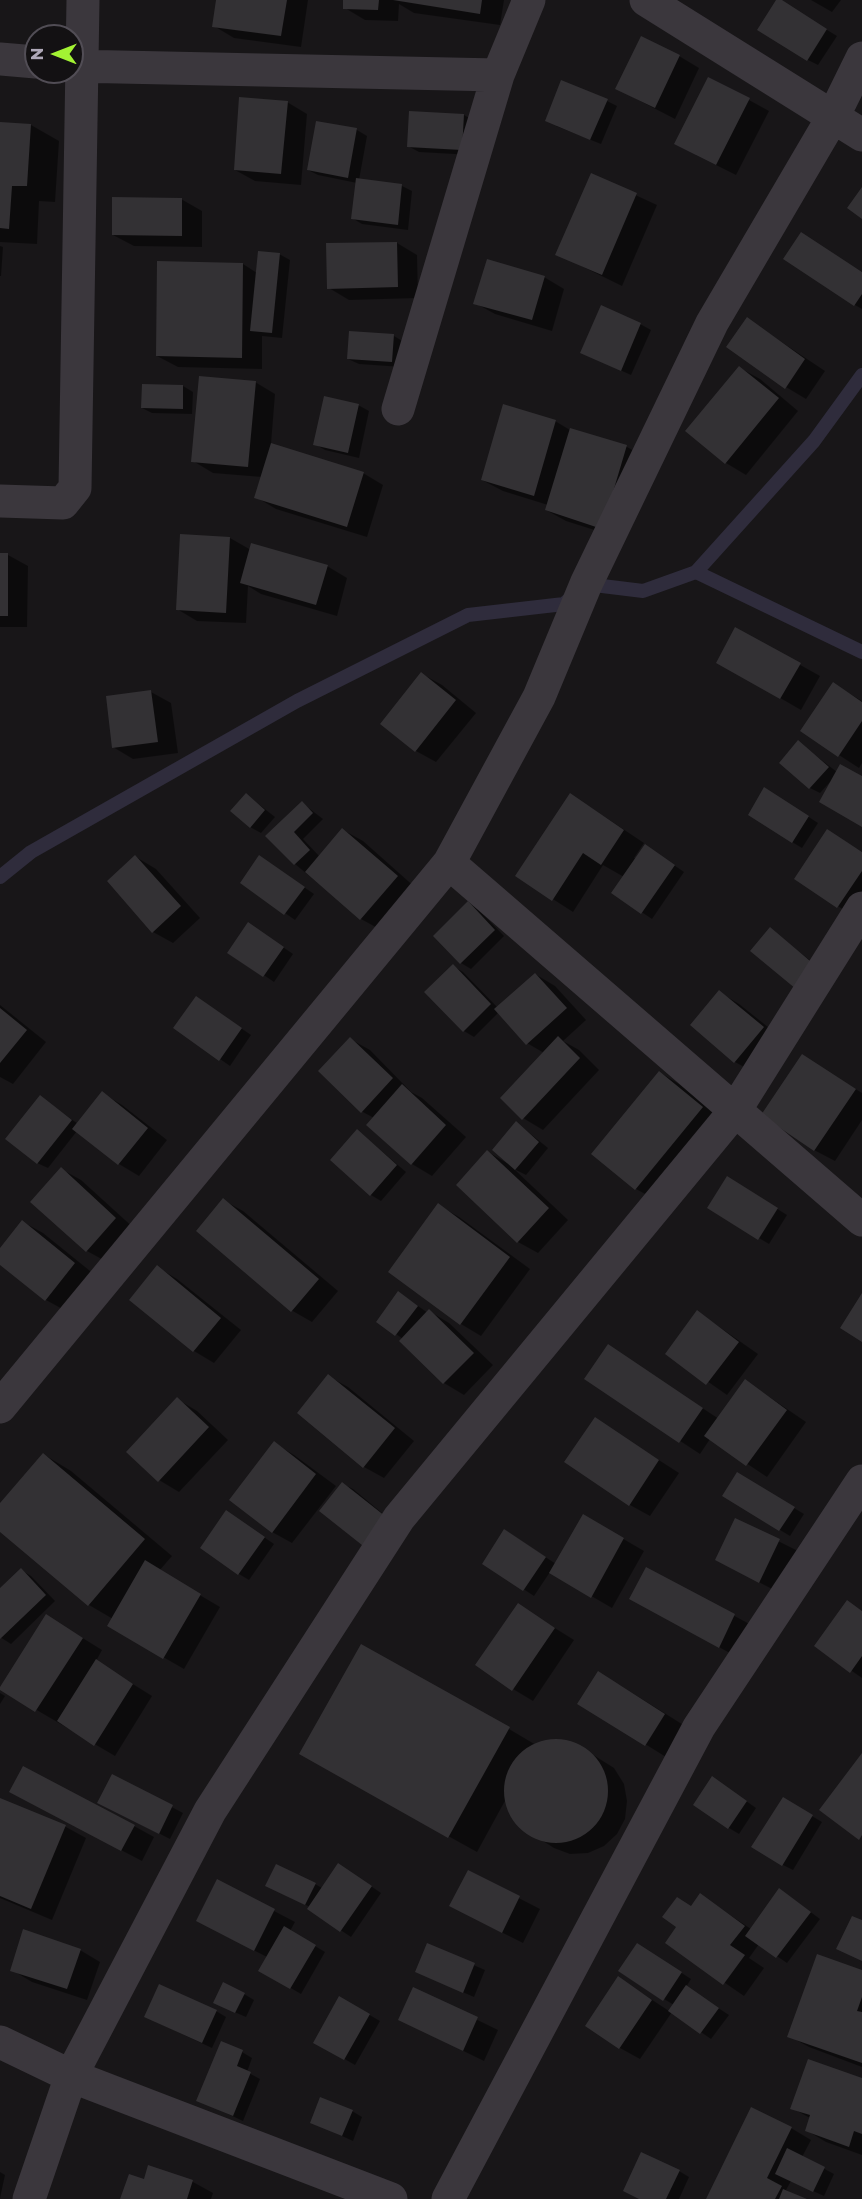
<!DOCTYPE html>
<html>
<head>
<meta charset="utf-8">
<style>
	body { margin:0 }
	#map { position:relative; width:862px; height:2199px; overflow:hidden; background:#181618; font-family:Montserrat,sans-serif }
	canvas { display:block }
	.north { position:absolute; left:24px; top:24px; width:60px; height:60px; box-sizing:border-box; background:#131113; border:2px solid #514d55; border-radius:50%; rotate:270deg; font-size:16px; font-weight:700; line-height:24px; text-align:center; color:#afa8b8 }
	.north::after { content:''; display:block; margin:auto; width:21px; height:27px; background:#a3f333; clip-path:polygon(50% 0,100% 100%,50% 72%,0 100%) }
</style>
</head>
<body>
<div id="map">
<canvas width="862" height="2199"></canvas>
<div class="north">N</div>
</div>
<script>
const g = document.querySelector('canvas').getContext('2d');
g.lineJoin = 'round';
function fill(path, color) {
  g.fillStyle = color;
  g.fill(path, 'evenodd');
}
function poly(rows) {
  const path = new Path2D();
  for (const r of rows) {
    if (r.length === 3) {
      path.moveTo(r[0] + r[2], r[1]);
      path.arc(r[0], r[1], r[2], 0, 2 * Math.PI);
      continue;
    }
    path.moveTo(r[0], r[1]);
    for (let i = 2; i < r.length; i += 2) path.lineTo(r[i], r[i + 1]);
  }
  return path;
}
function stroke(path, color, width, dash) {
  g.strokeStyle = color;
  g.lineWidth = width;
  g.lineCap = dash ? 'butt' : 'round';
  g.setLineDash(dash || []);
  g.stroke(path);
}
fill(poly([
	[218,0,308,0,301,47,234,38,214,26],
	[345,0,504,0,500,25,414,13,399,4,398,21,365,20,345,8],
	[778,0,837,36,818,65,808,60],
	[811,0,841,0,832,12],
	[679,56,699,68,675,119,617,89],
	[749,100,769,111,736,175,696,155],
	[607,101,617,106,601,144,556,126],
	[287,102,307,114,301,185,255,181,235,170],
	[464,115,474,121,472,155,419,152,408,146],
	[317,122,357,130,367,136,359,180,402,186,412,191,408,230,362,224,352,218,357,183,318,175,308,170],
	[0,123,31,125,59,141,55,202,39,201,37,244,0,242],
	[592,175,657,205,622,286,557,254],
	[181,199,202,211,202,247,134,246,113,235],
	[801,234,862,272,862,309,855,305],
	[397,243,417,255,418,298,349,300,329,288],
	[0,246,3,247,1,276,0,276],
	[279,254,290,260,282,338,262,336,262,369,178,367,157,356,158,263,243,264,257,273],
	[544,277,564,289,552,331,495,314,475,303],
	[747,319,825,371,806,399,786,387],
	[640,324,651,330,631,375,582,353],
	[394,336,404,342,402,367,359,364,348,359],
	[740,368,760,379,798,411,746,475,726,463],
	[255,382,275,394,271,444,363,473,383,485,367,537,276,509,256,497,262,477,213,473,193,461],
	[183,386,193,392,192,414,152,413,142,408],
	[358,405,369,411,359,458,325,450,315,444],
	[555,421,570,430,627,447,647,458,623,539,566,521,546,510,548,505,503,491,482,480],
	[182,536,230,538,251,550,327,566,347,578,337,616,261,594,248,586,246,623,197,621,177,609],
	[0,555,8,555,28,566,27,627,0,627],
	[736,629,820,676,801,710,718,662],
	[422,674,442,685,476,713,436,762,416,751,382,724],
	[833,684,862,701,862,763,859,768,802,731],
	[151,692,171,703,178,753,133,759,113,747],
	[798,742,837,772,862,778,862,825,830,782,820,793,810,788],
	[247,795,275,817,261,833,250,827],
	[775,795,818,823,802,848,792,842],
	[302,803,323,819,303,839,320,857,343,830,363,841,417,889,381,930,361,919,295,864,268,836],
	[590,807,644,843,634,858,636,859,655,852,684,872,652,919,613,893,624,877,603,865,573,912,517,876],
	[828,831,862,852,862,913,858,919,796,879],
	[136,857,156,869,200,918,173,943,153,932],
	[260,857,314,894,295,920,242,883],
	[468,903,478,909,504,936,471,969,461,963],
	[770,929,825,972,807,994],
	[258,930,293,954,274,982,230,952],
	[453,966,463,972,498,1008,535,974,555,986,586,1020,563,1041,579,1050,599,1070,543,1130,523,1118,544,1053,527,1043,499,1012,474,1037,464,1031,426,992],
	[719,992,739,1004,783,1039,755,1073,735,1062],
	[197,998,251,1035,230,1066,176,1028],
	[0,1005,46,1042,13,1084,0,1077],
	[350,1039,370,1050,411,1092,422,1098,466,1137,432,1176,412,1164,374,1118,361,1111],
	[803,1056,862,1093,862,1120,835,1161,814,1150],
	[659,1072,679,1084,722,1119,656,1200,636,1189],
	[102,1093,122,1105,167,1140,139,1176,119,1164,77,1131,48,1168,37,1163,41,1097,78,1124],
	[517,1123,548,1148,526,1175,514,1169,568,1220,538,1253,518,1242,488,1152,507,1163],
	[358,1131,406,1172,381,1201,371,1195],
	[61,1169,81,1180,136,1230,107,1262,87,1251],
	[728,1178,787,1215,769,1244,759,1238],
	[223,1200,243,1211,338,1291,312,1322,291,1310],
	[438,1205,459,1217,530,1269,481,1336,461,1324,390,1272],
	[23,1222,43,1233,95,1275,66,1311,46,1300,0,1263,0,1250],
	[157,1267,177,1279,241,1330,214,1363,194,1351,131,1300],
	[408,1299,428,1313,429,1311,449,1323,493,1365,464,1395,444,1383,401,1341,403,1339,378,1321],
	[698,1312,758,1354,727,1395,667,1353],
	[608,1346,719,1419,746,1381,806,1422,767,1477,710,1439,700,1454,586,1379],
	[328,1376,348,1387,414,1441,384,1478,364,1467],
	[177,1399,197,1411,228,1440,179,1492,159,1480],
	[595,1419,679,1473,650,1516,630,1505],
	[274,1443,294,1455,336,1486,292,1543,272,1532],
	[43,1454,71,1471,172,1556,159,1571,220,1607,184,1669,109,1626,113,1619,89,1605,0,1530,0,1505],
	[737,1474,804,1514,790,1536,724,1496],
	[343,1484,353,1489,399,1527,368,1548],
	[584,1516,644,1551,612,1608,550,1572,534,1596,484,1563,515,1537,556,1564],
	[236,1518,274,1544,249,1580,239,1574],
	[736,1520,800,1552,780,1593,737,1571],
	[647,1569,755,1627,739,1658,651,1610],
	[21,1570,31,1576,55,1601,11,1644,0,1637,0,1590],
	[848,1602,862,1611,862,1678,816,1646],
	[518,1605,574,1640,533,1701,513,1689],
	[47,1616,102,1650,96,1661,152,1696,115,1756,1,1689],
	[618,1684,685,1726,666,1757,579,1703],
	[0,1693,5,1696,0,1704],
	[509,1729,536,1745,563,1740,579,1746,614,1768,624,1784,627,1801,625,1819,617,1834,604,1846,588,1853,570,1854,554,1848,518,1825,509,1810,506,1799,477,1852,329,1770],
	[113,1776,183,1813,170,1839,109,1808],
	[722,1784,756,1808,739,1834,729,1828],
	[0,1799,66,1827,86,1838,52,1920,0,1898],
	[783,1799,822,1822,793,1870,783,1865],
	[31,1803,134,1826,154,1837,142,1861],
	[349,1871,381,1893,351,1937,309,1909,310,1907,277,1891,315,1884,322,1888],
	[468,1872,540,1909,523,1943,471,1917],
	[217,1881,295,1922,290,1931,325,1952,301,1994,260,1970,267,1957,218,1932],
	[700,1895,751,1929,789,1896,820,1919,787,1963,759,1944,749,1958,764,1968,744,1996,667,1943],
	[427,1945,485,1970,474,1997,416,1972],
	[80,1950,100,1962,87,2000,32,1982,12,1970],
	[648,1951,691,1979,686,1987,729,2015,711,2039,672,2012,640,2059,620,2048,619,1978,669,2011,674,2005,664,1999],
	[862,1971,862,2067,809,2047,789,2036],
	[414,1989,498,2030,484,2061,400,2020],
	[244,1994,254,2000,246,2017,225,2008],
	[340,1998,380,2021,355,2065,315,2042],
	[216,2011,226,2017,212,2048,156,2022],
	[242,2052,252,2058,247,2072,260,2079,243,2121,198,2100],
	[862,2080,862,2155,826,2142,806,2130,810,2118,792,2108],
	[352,2111,362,2117,353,2141,311,2122],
	[791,2128,811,2140,802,2157,834,2174,824,2196,791,2181,786,2190,803,2199,708,2199],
	[149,2167,193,2182,213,2193,211,2199,122,2199,145,2181],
	[679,2171,689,2177,679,2199,640,2199],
	[0,2172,5,2175,0,2198]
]), '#0007');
stroke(poly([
	[696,572,862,652],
	[0,877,31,852,297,701,468,615,564,604,586,584,643,591,696,572,814,441,862,375]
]), '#2f2c3c', 14);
fill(poly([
	[216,0,287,0,281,36,212,27],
	[343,0,379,0,378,10,343,9],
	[393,0,482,0,480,14],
	[776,0,782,0,827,29,807,61,757,30],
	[641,36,680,55,655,108,615,89],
	[708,77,750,98,716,165,674,144],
	[561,80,608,99,590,140,545,121],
	[239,97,288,101,281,174,234,170],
	[409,111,464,114,462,150,407,147],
	[316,121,357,128,348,178,307,170],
	[0,122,31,124,27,186,12,186,9,229,0,228],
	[591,173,637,193,602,275,555,255],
	[356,178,402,184,398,225,351,219],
	[862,187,862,219,847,208],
	[112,197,182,198,182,236,112,235],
	[801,232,862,272,862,294,854,306,783,259],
	[397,242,398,287,327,289,326,243],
	[258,251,280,253,272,333,250,331],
	[487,259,545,276,532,320,473,304],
	[157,261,243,263,242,358,156,356],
	[601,305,641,323,621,371,580,353],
	[747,317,805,359,785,389,726,347],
	[349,331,394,334,392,362,347,359],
	[739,366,779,398,725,464,685,431],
	[199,376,256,381,248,467,191,462],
	[142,384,183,385,183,409,141,408],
	[324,396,359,404,348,453,313,445],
	[503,404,556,420,534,496,481,480],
	[570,428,627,445,602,529,545,510],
	[271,443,364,472,347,527,254,498],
	[180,534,230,537,226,613,176,610],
	[251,543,328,565,316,605,240,583],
	[0,553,8,553,8,616,0,616],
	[735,627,801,663,780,699,716,663],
	[421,672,456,700,415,752,380,724],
	[833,682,862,702,862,721,838,757,800,731],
	[151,690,158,742,112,748,106,696],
	[798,740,829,767,809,789,779,763],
	[840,764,862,776,862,827,819,802],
	[764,787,809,816,792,843,748,815],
	[246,793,265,810,250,828,230,811],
	[570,793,624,830,601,865,583,853,552,901,515,876],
	[302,801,313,813,294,832,310,850,294,865,265,836],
	[342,828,398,876,360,920,305,872],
	[827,829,862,852,862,871,837,908,794,879],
	[645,844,675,865,641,914,611,893],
	[135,855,181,906,152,933,107,881],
	[259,855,305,887,284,915,240,883],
	[468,901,495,930,460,964,433,936],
	[248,922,284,947,263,977,227,953],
	[770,927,816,966,796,989,750,951],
	[453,964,491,1004,463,1032,424,992],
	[535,973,567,1008,526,1045,494,1009],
	[719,990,764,1027,734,1063,690,1025],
	[196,996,242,1028,219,1061,173,1028],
	[0,1008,27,1030,0,1063],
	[558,1036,580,1058,522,1120,500,1098],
	[350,1037,393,1078,361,1113,318,1071],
	[802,1054,856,1089,814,1151,761,1115],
	[659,1071,703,1107,635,1190,591,1154],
	[402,1084,446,1125,411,1165,366,1125],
	[102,1091,148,1128,118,1165,72,1129],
	[40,1095,72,1120,37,1164,5,1139],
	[516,1121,539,1142,515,1170,492,1150],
	[357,1129,397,1165,370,1196,330,1160],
	[487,1150,549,1208,517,1243,456,1185],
	[61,1167,116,1218,86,1252,30,1202],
	[727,1176,778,1208,758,1240,707,1208],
	[223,1198,319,1279,291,1312,196,1231],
	[438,1203,510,1257,460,1325,388,1272],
	[22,1220,75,1263,45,1301,0,1265,0,1248],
	[157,1265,221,1318,193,1352,129,1300],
	[398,1291,418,1306,395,1336,376,1322],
	[862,1293,862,1342,840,1328],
	[429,1309,474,1353,443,1384,399,1341],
	[697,1310,739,1342,706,1385,665,1354],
	[608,1344,703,1408,679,1443,584,1379],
	[328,1374,395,1428,363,1468,297,1413],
	[745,1379,787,1410,746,1466,704,1436],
	[177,1397,209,1427,158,1482,126,1452],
	[595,1417,659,1460,629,1506,564,1462],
	[274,1441,316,1474,272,1533,229,1500],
	[43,1453,145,1539,88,1606,0,1532,0,1503],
	[737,1472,795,1507,779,1531,722,1496],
	[342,1482,390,1520,367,1549,319,1511],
	[226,1510,265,1537,238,1575,200,1548],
	[583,1514,624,1538,591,1598,549,1573],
	[735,1518,780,1539,759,1583,715,1560],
	[504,1529,546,1557,523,1591,482,1564],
	[145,1560,201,1594,163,1659,107,1626],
	[646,1567,735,1614,719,1648,629,1599],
	[21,1568,46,1595,0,1639,0,1588],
	[847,1600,862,1611,862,1656,850,1673,814,1646],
	[518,1603,555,1628,512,1691,475,1665],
	[46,1614,83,1638,35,1712,0,1690,0,1687],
	[361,1644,510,1727,448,1838,299,1754],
	[96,1659,133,1684,94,1746,57,1721],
	[598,1671,665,1714,645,1746,577,1704],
	[556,1791,52],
	[862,1753,862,1835,859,1840,819,1810],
	[23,1766,135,1825,121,1851,9,1792],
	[112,1774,173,1805,159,1834,97,1803],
	[712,1776,747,1801,728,1829,693,1805],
	[783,1797,813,1815,782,1866,751,1847],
	[0,1798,66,1825,31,1909,0,1896],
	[338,1863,372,1886,340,1932,307,1909],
	[276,1864,316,1883,305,1905,265,1886],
	[468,1870,520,1896,502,1933,449,1906],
	[217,1879,275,1909,254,1951,196,1921],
	[779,1888,811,1912,776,1958,745,1936],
	[700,1893,745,1926,730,1945,745,1955,723,1985,665,1943,676,1927,662,1917,677,1897,691,1906],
	[852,1916,862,1920,862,1961,836,1949],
	[284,1926,316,1945,290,1989,258,1971],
	[23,1929,81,1949,67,1989,10,1971],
	[427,1943,475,1963,463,1993,415,1972],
	[637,1943,682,1972,663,2001,618,1971],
	[817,1954,862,1970,862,1997,857,2011,862,2012,862,2063,787,2037],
	[618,1976,652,2000,619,2049,585,2026],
	[223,1982,245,1993,235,2013,213,2003],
	[159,1984,217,2010,202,2043,144,2017],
	[686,1985,719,2008,700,2034,668,2011],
	[413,1987,478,2017,463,2051,398,2020],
	[339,1996,370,2014,344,2060,313,2043],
	[221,2041,243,2050,237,2066,251,2072,233,2116,196,2101],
	[808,2059,862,2078,862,2134,854,2131,849,2147,805,2131,810,2115,790,2109],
	[320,2097,353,2110,342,2136,310,2123],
	[751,2107,792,2127,767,2178,782,2186,775,2199,706,2199],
	[787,2148,825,2167,813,2192,775,2174],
	[641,2152,680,2170,666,2199,639,2199,623,2191],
	[148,2165,193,2180,187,2199,120,2199,129,2174,144,2179],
	[783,2189,807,2199,779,2199]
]), '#333134');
stroke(poly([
	[646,0,862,135],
	[0,59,36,62],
	[72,66,498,75],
	[398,409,498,75,529,0],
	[0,501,63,503,75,488,83,0],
	[449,863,862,1220],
	[0,1407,449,863,539,697,586,584,712,323,834,115,862,58],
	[0,2042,71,2076,391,2199],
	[29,2199,71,2076,210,1811,399,1518,734,1112,862,908],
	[448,2199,699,1727,862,1481]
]), '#3b373d', 33);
</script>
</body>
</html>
